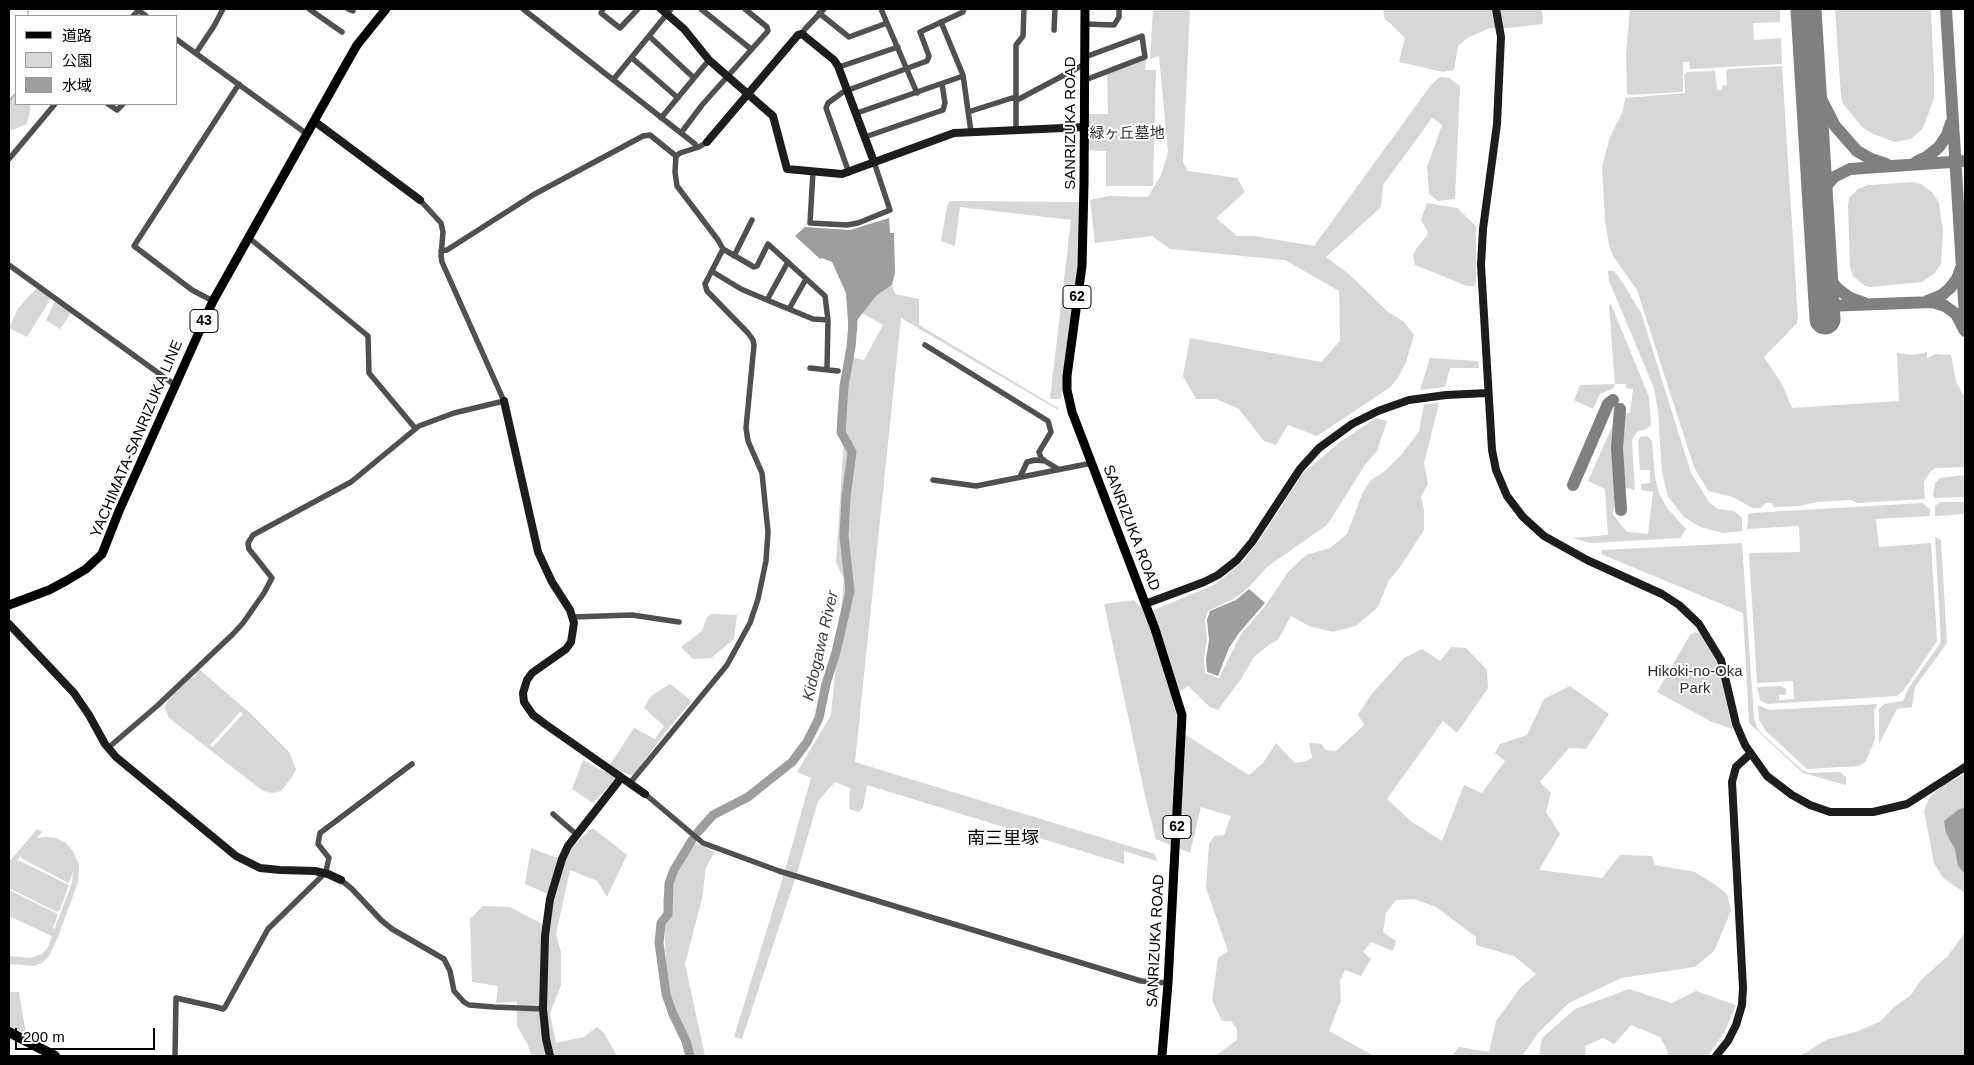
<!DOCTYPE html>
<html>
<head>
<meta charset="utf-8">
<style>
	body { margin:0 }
	#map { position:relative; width:1974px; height:1065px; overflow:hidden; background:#fff; font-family:Helvetica,"Noto Sans JP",sans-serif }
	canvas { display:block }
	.frame { position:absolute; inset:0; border:10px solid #000; pointer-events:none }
	.legend { position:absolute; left:15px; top:15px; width:162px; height:90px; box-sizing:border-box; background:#fff; border:1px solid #999; margin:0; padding:6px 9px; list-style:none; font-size:15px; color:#000 }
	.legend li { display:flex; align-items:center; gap:10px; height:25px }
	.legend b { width:25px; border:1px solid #999 }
	.scale { position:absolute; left:15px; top:1028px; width:140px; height:22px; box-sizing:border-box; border:2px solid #000; border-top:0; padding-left:6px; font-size:15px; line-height:18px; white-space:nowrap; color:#000; -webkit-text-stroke:4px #fff; paint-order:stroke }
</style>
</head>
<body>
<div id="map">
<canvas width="1974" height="1065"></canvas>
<div class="frame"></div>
<ul class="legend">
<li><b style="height:6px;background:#000"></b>道路</li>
<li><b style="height:14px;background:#d7d7d7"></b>公園</li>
<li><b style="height:14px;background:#9e9e9e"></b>水域</li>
</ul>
<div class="scale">200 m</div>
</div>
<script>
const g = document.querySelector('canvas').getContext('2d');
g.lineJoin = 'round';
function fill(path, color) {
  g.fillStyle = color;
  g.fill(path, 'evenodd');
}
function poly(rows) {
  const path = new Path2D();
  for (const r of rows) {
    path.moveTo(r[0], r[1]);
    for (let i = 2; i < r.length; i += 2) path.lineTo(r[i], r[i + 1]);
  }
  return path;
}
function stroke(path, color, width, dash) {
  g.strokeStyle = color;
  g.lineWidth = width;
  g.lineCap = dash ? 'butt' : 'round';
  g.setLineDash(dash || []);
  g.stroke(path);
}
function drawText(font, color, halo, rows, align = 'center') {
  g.font = font + ' Helvetica,"Noto Sans JP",sans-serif';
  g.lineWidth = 4;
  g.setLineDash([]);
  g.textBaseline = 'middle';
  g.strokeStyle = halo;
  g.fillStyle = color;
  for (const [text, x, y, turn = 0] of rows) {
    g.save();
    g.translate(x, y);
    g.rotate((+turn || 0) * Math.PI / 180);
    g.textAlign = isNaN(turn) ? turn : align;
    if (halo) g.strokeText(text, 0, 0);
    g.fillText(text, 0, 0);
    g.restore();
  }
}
fill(poly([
	[1153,9,1190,9,1183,162,1188,171,1237,178,1245,192,1216,218,1237,236,1254,236,1314,246,1431,85,1440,77,1449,78,1460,86,1455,199,1438,201,1429,194,1427,167,1442,125,1432,118,1383,185,1381,207,1326,257,1350,275,1387,311,1404,322,1414,335,1406,362,1398,378,1389,388,1317,436,1288,425,1276,445,1264,441,1239,409,1216,399,1196,399,1183,376,1190,338,1321,362,1340,341,1339,291,1285,260,1170,249,1152,236,1095,243,1090,200,1109,196,1148,197,1161,175,1168,152,1159,56,1150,59],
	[1383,9,1541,9,1543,16,1542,24,1507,28,1490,28,1467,38,1458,46,1454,70,1443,72,1399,62,1405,38,1390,23,1385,20],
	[1630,9,1780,9,1780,22,1753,23,1754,40,1781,38,1782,64,1690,69,1689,62,1683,62,1683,90,1682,92,1629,95,1627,94,1626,54],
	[1835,9,1931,9,1934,75,1934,98,1923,128,1911,139,1895,142,1873,134,1862,127,1843,104,1841,96],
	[1146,58,1145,70,1156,70,1153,186,1106,186,1106,151,1087,150,1088,114,1108,114,1107,73],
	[1782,66,1798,319,1797,323,1764,357,1782,384,1792,408,1899,401,1897,353,1913,355,1927,352,1927,358,1936,354,1951,355,1956,382,1965,398,1965,467,1935,468,1930,472,1924,482,1925,499,1857,503,1851,500,1817,502,1799,506,1774,507,1771,503,1766,503,1761,508,1752,508,1733,497,1708,491,1694,467,1637,290,1613,256,1609,245,1605,221,1602,167,1610,137,1623,111,1625,98,1685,93,1684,75,1687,72,1715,71,1717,90,1722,90,1722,86,1727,85,1726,72,1728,69],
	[16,92,16,104,31,104,27,124,9,131,9,98],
	[1913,182,1921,184,1932,192,1939,203,1943,232,1941,264,1934,274,1922,282,1871,287,1865,286,1853,276,1850,267,1848,205,1849,198,1858,189,1868,185],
	[950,201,1080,202,1078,262,1061,399,1050,399,1071,220,960,207,955,246,941,241,947,206],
	[1427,203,1457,208,1476,226,1476,284,1474,286,1467,286,1415,265,1413,255,1416,249,1426,237,1428,232,1421,220],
	[1608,271,1614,271,1621,280,1641,313,1691,473,1709,502,1718,509,1734,511,1739,515,1742,518,1742,531,1723,533,1700,527,1684,517,1668,497,1662,472,1658,411,1654,388,1609,281],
	[892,285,895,294,919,299,919,325,1058,408,1058,410,901,318,855,762,1155,854,1157,861,1124,851,1124,864,867,785,863,808,859,812,849,809,850,788,835,782,818,801,797,873,742,1039,734,1037,786,867,811,778,797,772,831,715,844,579,836,562,847,391,851,357,864,360,883,325,862,313,877,295],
	[37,288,52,297,27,337,9,328,18,308],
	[55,301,71,313,60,329,46,320],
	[1611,304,1649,397,1651,425,1646,429,1637,432,1632,440,1635,490,1624,487,1622,449,1625,413,1630,413,1633,389,1626,388,1626,384,1615,384,1614,388,1600,394,1593,409,1574,400,1580,385,1615,384,1609,305],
	[1430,358,1478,361,1479,368,1450,368,1445,387,1420,390],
	[1439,403,1424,463,1428,484,1421,497,1424,510,1424,530,1400,567,1389,580,1378,607,1356,626,1333,632,1309,626,1291,616,1278,640,1270,644,1254,657,1241,679,1218,710,1210,707,1188,686,1179,692,1181,732,1249,775,1263,763,1276,743,1295,763,1306,761,1312,758,1309,743,1321,744,1326,750,1336,751,1364,725,1358,715,1370,696,1404,658,1422,649,1440,661,1451,647,1466,648,1487,670,1488,688,1457,733,1443,721,1387,799,1412,822,1442,841,1464,785,1482,793,1505,761,1495,753,1500,744,1527,735,1544,699,1570,686,1609,714,1586,749,1569,748,1540,782,1551,793,1546,812,1560,834,1539,870,1602,878,1620,855,1652,856,1655,865,1695,872,1717,886,1727,894,1731,911,1714,951,1695,967,1621,978,1569,1003,1539,1032,1522,1056,1452,1056,1459,1047,1489,1052,1496,1021,1520,988,1536,974,1514,956,1476,945,1476,937,1436,907,1414,899,1396,900,1386,913,1383,932,1396,941,1393,951,1371,942,1363,952,1371,959,1361,976,1345,970,1340,981,1341,1000,1329,1031,1374,1056,1281,1056,1269,1055,1215,1056,1237,1040,1237,1029,1231,1021,1222,1021,1212,1000,1218,958,1228,951,1206,888,1209,844,1214,836,1224,835,1231,816,1201,807,1190,853,1156,839,1146,800,1104,604,1134,600,1147,613,1216,584,1243,561,1259,541,1303,473,1340,442,1376,418,1387,421,1377,451,1365,465,1327,525,1267,567,1248,588,1235,598,1208,611,1205,620,1207,640,1204,658,1205,673,1219,678,1241,634,1266,605,1288,572,1306,555,1330,548,1347,534,1363,492,1371,480,1384,472,1401,455,1419,432,1424,404],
	[1615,420,1612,446,1615,497,1613,515,1627,532,1648,534,1653,492,1641,490,1641,484,1650,483,1650,470,1640,470,1638,441,1640,437,1647,436,1652,441,1655,477,1659,494,1668,509,1686,529,1680,538,1591,543,1572,538,1608,535,1605,489,1588,481],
	[1965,475,1965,497,1935,498,1933,495,1935,483,1940,478],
	[1940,502,1965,502,1965,514,1935,516,1935,506],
	[1922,503,1930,509,1930,516,1876,519,1879,547,1931,543,1937,641,1904,690,1897,696,1767,704,1760,700,1757,687,1781,686,1786,689,1786,695,1779,695,1779,700,1794,699,1793,681,1757,683,1749,553,1800,552,1799,526,1747,529,1748,515,1751,513],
	[1935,537,1941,540,1947,643,1915,687,1912,707,1897,709,1879,744,1879,709,1884,704,1903,701,1908,689,1941,642],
	[1742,543,1754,718,1756,725,1758,730,1802,770,1809,773,1840,772,1846,777,1846,785,1803,773,1749,723,1743,613,1601,554,1602,550],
	[712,614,737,615,734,639,711,658,693,659,681,647,702,631,707,617],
	[1695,632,1704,635,1718,660,1732,729,1710,721,1657,692,1690,635],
	[199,669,251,714,289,752,296,769,293,776,281,791,273,793,263,791,169,718,165,708,168,700,190,678,196,676,195,673],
	[240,712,243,714,213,747,210,745],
	[670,684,692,701,667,730,633,776,623,772,593,803,572,789,583,760,605,772,634,728,655,739,664,726,644,708,651,696],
	[1876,704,1877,705,1874,710,1875,739,1866,761,1859,766,1807,769,1766,731,1759,720,1758,705,1770,710],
	[1965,772,1965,893,1943,878,1934,863,1924,811,1929,798,1944,784,1958,778],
	[593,828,627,855,607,897,597,881,570,870,556,934,561,952,561,985,550,1014,556,1043,584,1037,597,1027,604,1033,617,1056,531,1056,528,1045,517,1026,517,1002,496,1003,498,986,472,982,470,919,483,906,510,907,546,926,548,894,525,884,531,848,557,858],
	[37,829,42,832,37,838,46,837,56,838,66,843,73,851,79,865,78,882,58,937,49,956,42,963,34,966,9,964,9,956,30,958,42,954,48,947,52,936,9,916,9,890,58,914,53,928,54,930,72,883,73,871,70,881,68,883,23,859,20,856,17,861,20,861,69,885,60,910,57,912,9,888,9,862],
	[696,843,715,852,706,867,702,899,685,964,705,1056,692,1056,667,982,663,899,674,865],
	[1965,932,1965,1056,1800,1056,1826,1040,1858,1031,1881,1021,1893,1008,1911,995,1921,980,1948,956],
	[1629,989,1672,1003,1696,991,1736,1005,1725,1031,1708,1056,1668,1056,1667,1050,1660,1037,1631,1025,1614,1044,1603,1038,1585,1046,1586,1056,1539,1056,1542,1038,1575,1009],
	[9,992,19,992,26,1034,9,1025]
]), '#d7d7d7');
fill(poly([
	[889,218,890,233,894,233,895,273,892,285,877,295,858,319,854,336,849,336,846,293,832,262,822,258,820,259,795,236,805,227,850,230],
	[1249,589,1265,603,1239,633,1229,648,1218,676,1207,672,1206,659,1209,640,1207,620,1210,611,1236,600],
	[1965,807,1965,874,1958,866,1955,849,1946,833,1944,821,1958,810]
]), '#9e9e9e');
stroke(poly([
	[28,16,28,9],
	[9,102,16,93]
]), '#9e9e9e', 1);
stroke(poly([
	[698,832,713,815,748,797,792,762,807,742,819,718,826,684,836,652,850,591,844,536,846,497,852,452,841,432,844,386,851,347,853,324],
	[690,1056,686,1041,673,1014,666,994,659,943,661,923,668,914,669,883,674,870,692,840]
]), '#9e9e9e', 9);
stroke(poly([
	[1946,9,1965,317],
	[1809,57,1818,93,1835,126,1857,151,1871,159,1886,164],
	[1916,162,1928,156,1939,147,1947,135,1951,123],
	[1819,208,1821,197,1826,186,1834,177,1850,169,1965,161],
	[1822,264,1828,278,1838,289,1850,298,1864,303],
	[1927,301,1942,295,1950,288,1957,279,1961,268],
	[1825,306,1933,302,1945,306,1956,314,1965,331],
	[1620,409,1617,448,1621,510],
	[1573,485,1608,404,1613,400]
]), '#808080', 12);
stroke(poly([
	[1806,9,1825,319]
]), '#808080', 31);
stroke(poly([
	[137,9,146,16],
	[309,9,342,32],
	[348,9,353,11],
	[523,9,695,144,697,147],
	[603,9,601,13,620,28,638,9],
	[701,9,751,49],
	[881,9,917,93],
	[819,13,849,37,887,23],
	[133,16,139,10],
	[941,22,963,75,971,132],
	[1085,24,1114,25,1119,17,1119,9],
	[1054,30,1055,9],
	[802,34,805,29,824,9],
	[649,36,694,78],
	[176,39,307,134],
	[196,53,214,26,223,9],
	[1085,57,1142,36,1145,57,1085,80],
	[632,58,678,98],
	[839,67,898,47],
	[613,80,671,9],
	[108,104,117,110,123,104],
	[968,112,1012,98,1019,99,1085,64],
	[857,113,963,76],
	[661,118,709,60],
	[1016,129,1016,45,1023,36,1024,9],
	[681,133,702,105,768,31,767,27,745,9],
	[865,137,943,110,945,103,942,84],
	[676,156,680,153,699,147,707,142],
	[9,159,55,104],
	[813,172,810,223,847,225,858,223,890,210,874,162],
	[849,173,826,108,828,103,843,92,927,61,929,56,920,32,963,12,964,9],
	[248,237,368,336,369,373,415,428],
	[441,251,447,250,533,195,643,136,650,135,676,156,675,172,677,186,718,240,723,249,754,267,757,266,768,244,825,296,828,320,827,370],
	[734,256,752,220],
	[9,265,175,385],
	[713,272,741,289,767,300,813,319,828,320],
	[767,300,788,262],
	[213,301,192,290,134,246,239,84],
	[789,309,806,279],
	[925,345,1048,421,1051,432,1039,452,1041,458,1045,461],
	[810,368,838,371],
	[1020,477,1027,462,1035,460,1045,461,1058,469],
	[933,480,976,486,1092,463],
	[573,617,632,615,679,622],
	[108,748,157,706,233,634,243,623,264,593,272,578,249,549,248,543,253,535,351,482,419,426,454,413,504,401,442,262,441,256,443,232,441,223,420,200],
	[630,783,727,665,750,623,758,599,766,561,768,532,762,473,748,441,746,428,754,345,753,340,748,333,707,291,705,284,723,249],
	[645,794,703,843,779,871,1141,981,1168,983],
	[553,814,576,834],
	[341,880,352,889,381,920,392,929,444,959,450,971,454,991,464,1002,469,1005,494,1007,543,1009],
	[175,1056,176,998,216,1007,223,1009,225,1007,268,929,321,877,326,871,329,858,318,844,320,833,412,764]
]), '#505050', 5.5);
stroke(poly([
	[661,9,684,29,709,60,773,116,787,169,842,174,954,133,1085,127],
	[1496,9,1501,37,1497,124,1483,229,1481,265,1492,450,1496,470,1507,496,1523,517,1544,536,1587,560,1662,594,1679,605,1699,624,1721,660,1736,724,1745,745,1767,776,1792,795,1810,805,1830,812,1873,812,1907,804,1965,767],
	[314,121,420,200],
	[707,142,798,35,802,34,834,60,838,66,874,162],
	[504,401,538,552,552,582,570,610,574,623,571,642,566,649,532,673,527,680,523,693,524,702,533,715,545,724,645,794],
	[1145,604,1204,582,1218,575,1237,560,1252,542,1300,469,1319,448,1352,424,1378,411,1409,400,1446,395,1488,393],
	[9,624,74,693,89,715,105,744,116,757,236,856,260,868,280,870,315,871,328,874,341,880],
	[550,1056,546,1039,543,1009,545,936,550,899,562,859,568,846,621,778],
	[1716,1056,1728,1041,1736,1025,1742,1005,1743,988,1732,782,1736,767,1750,754]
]), '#1d1d1d', 8);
stroke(poly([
	[1085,9,1084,184,1082,266,1067,376,1067,390,1072,412,1155,629,1182,715,1168,983,1162,1056],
	[9,605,49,590,66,581,86,569,102,554,119,511,213,301,345,66,357,45,386,9]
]), '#000', 9);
stroke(poly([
	[9,1032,55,1056]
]), '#000', 10);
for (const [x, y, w] of [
	[1077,297,28],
	[204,321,28],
	[1177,827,28]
]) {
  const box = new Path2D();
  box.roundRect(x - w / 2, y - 11.5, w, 23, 4);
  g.fillStyle = '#fff';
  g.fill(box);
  stroke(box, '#000', 1);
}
drawText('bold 14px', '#000', null, [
	["62",1077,297],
	["43",204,321],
	["62",1177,827]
]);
drawText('15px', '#000', '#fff', [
	["SANRIZUKA ROAD",1071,123,-90],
	["YACHIMATA-SANRIZUKA LINE",137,439,-67],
	["SANRIZUKA ROAD",1131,528,69],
	["SANRIZUKA ROAD",1156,941,-87]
]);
drawText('15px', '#2e2e2e', '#fff', [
	["緑ヶ丘墓地",1127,134],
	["Hikoki-no-Oka",1695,672],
	["Park",1695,689]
]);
drawText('italic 16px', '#3f3f3f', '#fff', [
	["Kidogawa River",821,646,-77]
]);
drawText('18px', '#000', '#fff', [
	["南三里塚",1003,839]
]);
</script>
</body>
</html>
